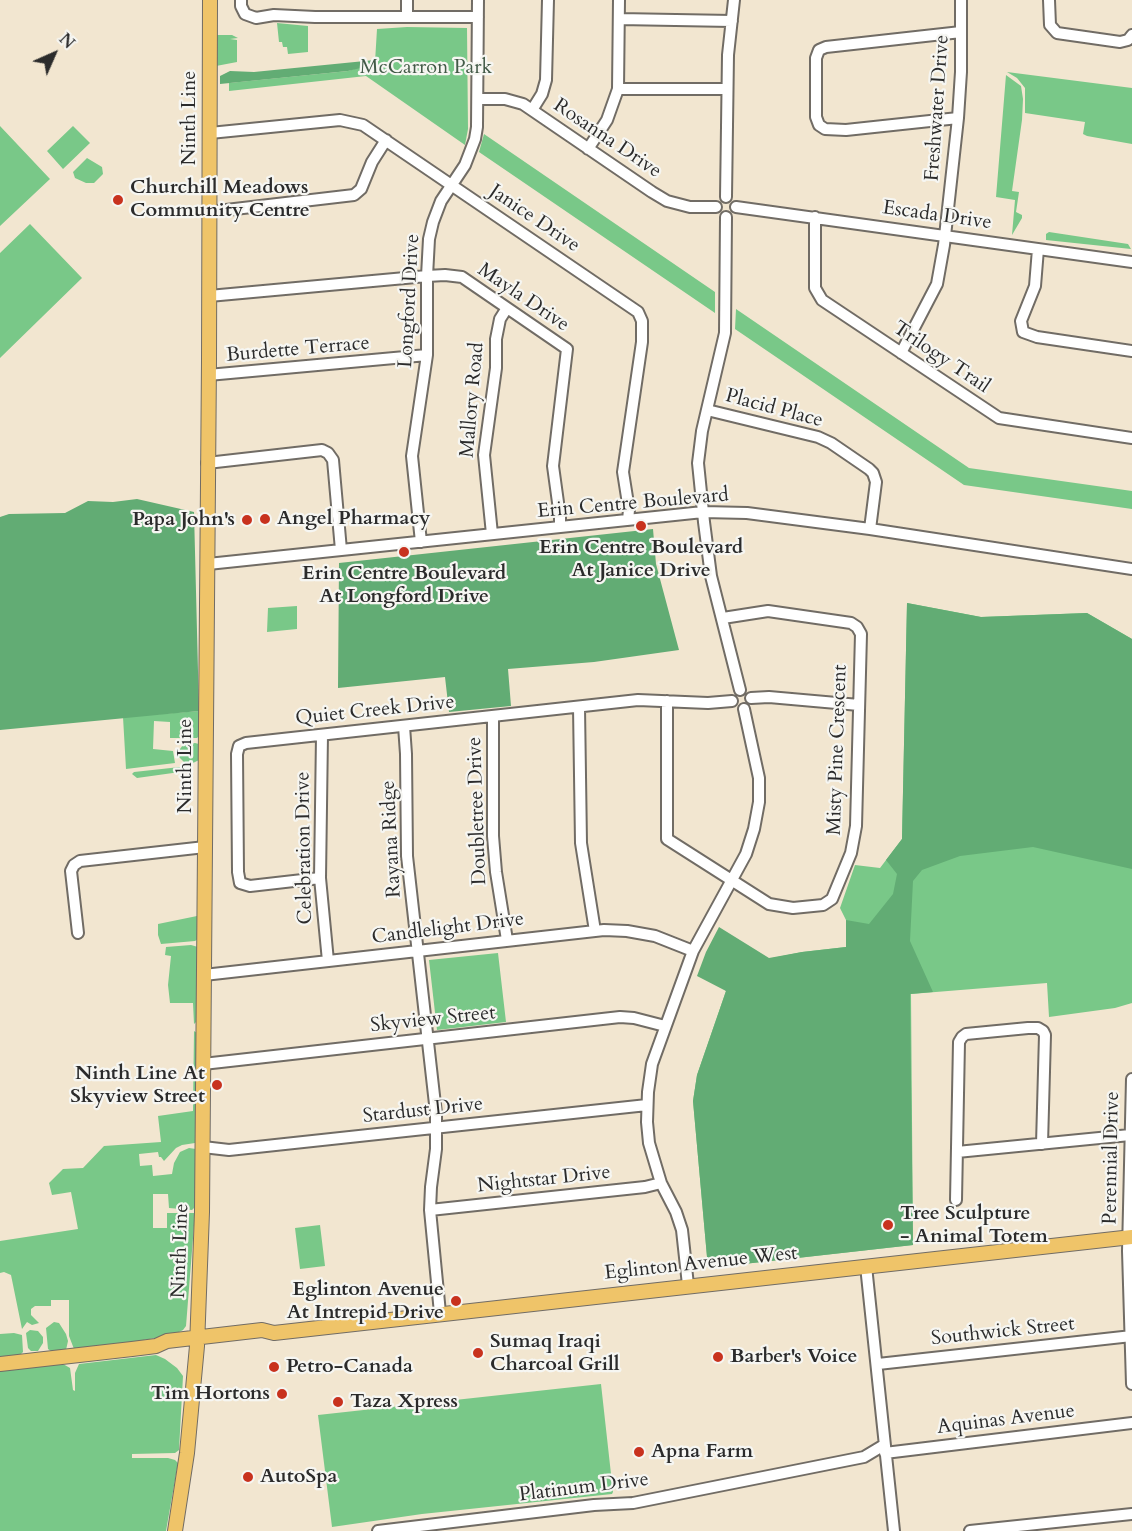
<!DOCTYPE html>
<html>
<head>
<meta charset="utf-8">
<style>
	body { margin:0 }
	#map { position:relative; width:1132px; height:1531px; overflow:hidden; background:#f2e6d0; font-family:Cardo,serif }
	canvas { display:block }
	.north { position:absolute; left:24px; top:24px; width:60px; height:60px; -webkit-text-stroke:4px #f6f6f2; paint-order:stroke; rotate:45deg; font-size:16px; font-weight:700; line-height:24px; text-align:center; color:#2b2b2b }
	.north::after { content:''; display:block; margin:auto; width:21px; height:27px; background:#2b2b2b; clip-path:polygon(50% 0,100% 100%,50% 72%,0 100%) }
</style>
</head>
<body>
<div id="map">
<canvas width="1132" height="1531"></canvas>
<div class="north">N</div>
</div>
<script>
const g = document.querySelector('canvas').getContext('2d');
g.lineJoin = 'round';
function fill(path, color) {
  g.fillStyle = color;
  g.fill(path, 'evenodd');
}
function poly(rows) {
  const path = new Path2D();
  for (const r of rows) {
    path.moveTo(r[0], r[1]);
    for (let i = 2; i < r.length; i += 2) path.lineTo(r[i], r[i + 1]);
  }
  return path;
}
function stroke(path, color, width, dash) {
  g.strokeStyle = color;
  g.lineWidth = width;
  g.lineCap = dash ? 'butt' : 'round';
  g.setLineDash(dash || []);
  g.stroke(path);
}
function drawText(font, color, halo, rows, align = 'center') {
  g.font = font + ' Cardo,serif';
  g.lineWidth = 4.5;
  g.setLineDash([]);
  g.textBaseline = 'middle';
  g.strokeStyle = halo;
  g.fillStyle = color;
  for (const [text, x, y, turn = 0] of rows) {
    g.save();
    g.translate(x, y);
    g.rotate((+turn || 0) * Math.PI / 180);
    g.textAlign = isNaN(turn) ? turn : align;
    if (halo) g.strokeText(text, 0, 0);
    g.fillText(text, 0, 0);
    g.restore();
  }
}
fill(poly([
	[277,23,308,26,308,52,288,54,287,47,283,47,282,42,279,42],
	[407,27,467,28,468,129,465,145,366,76,229,91,229,83,348,71,375,62,377,29],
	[216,35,232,35,238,38,230,39,237,40,237,62,216,66],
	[1007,72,1132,88,1132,144,1087,136,1083,134,1085,122,1025,113,1025,88,1017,78],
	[1006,75,1021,86,1023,99,1022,120,1012,191,1019,192,1016,212,1022,215,1022,218,1012,235,1015,200,996,197],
	[0,126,50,179,0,226],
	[73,126,90,143,63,169,47,151],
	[484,134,715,292,715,313,479,152],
	[87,158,102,167,103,174,94,183,86,183,75,178,73,172],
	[30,224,82,278,0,358,0,253],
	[1049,232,1128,244,1131,249,1046,240,1046,234],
	[736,309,969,468,1132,491,1132,509,964,485,735,329],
	[907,603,981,617,1087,613,1132,639,1132,1003,1115,1008,1049,1017,1047,983,911,994,913,1245,708,1268,693,1101,697,1075,726,991,708,971,802,952,846,947,846,920,840,908,855,865,880,868,902,839],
	[297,606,297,629,267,632,268,608],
	[199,711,200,735,197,738,170,738,170,722,154,721,153,749,173,751,175,763,126,769,123,717],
	[195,743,199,744,199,760,193,763,184,762,179,757,180,749,183,745],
	[180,767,186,767,180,770,180,772,137,778,132,774,134,772],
	[197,916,198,939,195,941,161,944,158,935,158,924],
	[191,945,198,947,197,1021,194,1024,193,1003,170,1003,168,985,171,956,165,955,166,947],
	[498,953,506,1022,437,1030,429,960],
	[194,1031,197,1033,195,1143,182,1145,176,1148,164,1161,161,1157,159,1157,158,1152,139,1154,140,1166,152,1165,153,1176,172,1174,174,1163,180,1152,189,1148,196,1149,195,1207,192,1210,169,1208,168,1194,153,1194,153,1228,167,1228,167,1213,195,1213,186,1326,183,1330,173,1335,132,1342,74,1349,69,1336,69,1300,51,1300,51,1306,35,1306,31,1309,31,1315,39,1323,32,1325,27,1322,22,1329,11,1275,4,1272,0,1273,0,1241,78,1229,71,1192,52,1195,49,1183,63,1169,83,1168,104,1146,161,1142,158,1116,193,1111],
	[320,1225,325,1266,300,1269,295,1228],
	[54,1322,59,1323,66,1334,68,1341,66,1350,51,1351,48,1349,46,1328],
	[30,1330,38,1331,43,1337,43,1343,38,1351,31,1351,28,1348,26,1333],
	[14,1333,22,1335,23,1352,20,1355,0,1357,0,1334],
	[156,1355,165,1359,177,1368,183,1376,179,1450,175,1453,132,1454,132,1458,168,1458,175,1460,178,1463,166,1531,0,1531,0,1370,63,1364,70,1368,73,1390,75,1391,75,1373,79,1364],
	[601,1384,613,1492,612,1494,422,1514,332,1527,318,1415]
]), '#79c888');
fill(poly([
	[375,60,375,63,369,66,348,71,220,84,220,76,230,71,254,72],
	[137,499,194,512,199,711,0,730,0,517,9,514,65,513,88,501,113,502],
	[653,529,656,564,679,650,594,662,508,669,511,706,449,712,445,677,338,688,339,563],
	[907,603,981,617,1087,613,1132,639,1132,869,1033,847,960,856,922,870,913,881,910,941,933,992,910,994,913,1245,708,1268,693,1101,697,1075,726,991,697,976,706,952,719,927,769,958,802,952,846,947,846,920,869,924,893,894,897,874,886,860,902,839]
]), '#62ac74');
const minor = poly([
	[241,0,241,6,245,14,256,18,274,15,315,17,478,17],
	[407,0,407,17],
	[1049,0,1050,25,1057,33,1120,42,1128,40,1132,35],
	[619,19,732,21],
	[618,89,727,89],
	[478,99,505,99,523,104,652,192,667,201,690,207,716,207],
	[532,110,542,94,546,80,548,0],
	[958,118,846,130,825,129,819,125,816,117,816,58,819,50,826,47,961,32],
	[210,133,340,120,363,125,638,312,642,321,642,342,623,472,629,510,628,520],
	[588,149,607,120,618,89,619,0],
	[726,197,728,55,734,0],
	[736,207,1132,262],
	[209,212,354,195,361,189,372,162,386,140],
	[726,217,725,333,702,431,698,463,704,522,711,576,740,690],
	[815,217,815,288,822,300,999,418,1132,438],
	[1038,249,1035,286,1021,321,1023,332,1037,337,1132,351],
	[209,296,427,276,445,275,462,277,567,349,553,466,560,517,560,527],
	[901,353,937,284,944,245,958,118,961,72,961,0],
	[208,375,427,355],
	[707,410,818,437,831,443,869,469,873,473,876,482,870,529],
	[207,463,322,450,328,453,333,460,341,550],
	[492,534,484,455,496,368,496,339,500,319,507,308],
	[421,542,412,456,427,355,427,276,429,239,433,222,441,201,465,165,475,139,477,127,478,0],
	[208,564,703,512,747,513,870,529,1132,569],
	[751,698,769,697,859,705],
	[667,701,667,839,769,904,793,908,823,905,832,899,851,853,856,826,861,634,857,627,851,623,768,611,723,618],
	[579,707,581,843,595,931],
	[493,716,493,836,496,872,507,940],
	[404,726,406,754,407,856,436,1113,436,1149,431,1187,430,1210,440,1313],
	[322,735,320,878,328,961],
	[320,878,250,886,240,883,238,872,237,754,239,746,246,743,638,700,708,703,732,701],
	[78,933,71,871,74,865,80,861,205,847],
	[204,975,604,930,627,931,655,936,693,951],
	[203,1064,620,1017,634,1018,665,1026],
	[1132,1079,1128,1251,1132,1384],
	[203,1147,229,1150,647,1105],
	[957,1152,1130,1135],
	[956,1200,959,1042,962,1037,966,1034,1028,1028,1038,1028,1043,1031,1045,1035,1042,1144],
	[430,1210,645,1187,661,1183],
	[866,1266,894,1531],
	[688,1285,682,1230,676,1212,661,1183,649,1143,647,1122,648,1092,652,1064,693,951,746,854,754,829,759,802,759,778,744,709],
	[878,1364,1132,1336],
	[885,1453,1132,1423],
	[378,1531,594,1505,633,1503,864,1457,884,1445],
	[970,1531,1132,1514]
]);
const major = poly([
	[0,1364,132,1349,156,1346,167,1341,262,1330,274,1333,1132,1237],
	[175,1531,187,1453,197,1346,202,1212,209,361,210,0]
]);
stroke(minor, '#716c65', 14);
stroke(major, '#716c65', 16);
stroke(minor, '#fff', 10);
stroke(major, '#efc469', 14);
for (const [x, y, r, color] of [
	[118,200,6,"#c8321e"],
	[265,519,6,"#c8321e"],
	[247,520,6,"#c8321e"],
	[641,526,6,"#c8321e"],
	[404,552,6,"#c8321e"],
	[217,1085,6,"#c8321e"],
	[888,1225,6,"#c8321e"],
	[456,1301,6,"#c8321e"],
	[478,1353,6,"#c8321e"],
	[718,1357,6,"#c8321e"],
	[274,1367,6,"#c8321e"],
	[282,1394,6,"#c8321e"],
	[338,1402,6,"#c8321e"],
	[639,1452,6,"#c8321e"],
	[248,1477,6,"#c8321e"]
]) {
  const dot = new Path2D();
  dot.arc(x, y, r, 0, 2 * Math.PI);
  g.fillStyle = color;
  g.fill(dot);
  stroke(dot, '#f6f6f2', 2);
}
drawText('20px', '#425a47', '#f6f6f2', [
	["McCarron Park",426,68]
]);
drawText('20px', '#2b2b2b', '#f6f6f2', [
	["Freshwater Drive",938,108,-86],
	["Ninth Line",190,118,-90],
	["Rosanna Drive",607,139,34],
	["Escada Drive",937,216,8],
	["Janice Drive",534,219,34],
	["Mayla Drive",523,298,34],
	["Longford Drive",410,301,-87],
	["Burdette Terrace",298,350,-5],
	["Trilogy Trail",941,358,34],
	["Mallory Road",473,400,-85],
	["Placid Place",774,409,15],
	["Erin Centre Boulevard",633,504,-5],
	["Quiet Creek Drive",375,711,-6],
	["Misty Pine Crescent",838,750,-88],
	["Ninth Line",186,766,-90],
	["Doubletree Drive",478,811,-92],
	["Rayana Ridge",392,839,-93],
	["Celebration Drive",305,848,-91],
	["Candlelight Drive",448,929,-7],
	["Skyview Street",433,1020,-6],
	["Stardust Drive",423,1111,-6],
	["Perennial Drive",1112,1158,-89],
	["Nightstar Drive",544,1180,-6],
	["Ninth Line",181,1251,-88],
	["Eglinton Avenue West",701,1264,-6],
	["Southwick Street",1003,1332,-6],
	["Aquinas Avenue",1006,1420,-7],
	["Platinum Drive",584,1488,-7]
]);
drawText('bold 20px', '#2b2b2b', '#f6f6f2', [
	["Churchill Meadows",130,188],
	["Community Centre",130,211],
	["Angel Pharmacy",277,519],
	["Papa John's",235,520,"right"],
	["Erin Centre Boulevard",641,548,"center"],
	["At Janice Drive",641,571,"center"],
	["Erin Centre Boulevard",404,574,"center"],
	["At Longford Drive",404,597,"center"],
	["Ninth Line At",205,1074,"right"],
	["Skyview Street",205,1097,"right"],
	["Tree Sculpture",900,1214],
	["- Animal Totem",900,1237],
	["Eglinton Avenue",444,1290,"right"],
	["At Intrepid Drive",444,1313,"right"],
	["Sumaq Iraqi",490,1342],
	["Charcoal Grill",490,1365],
	["Barber's Voice",730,1357],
	["Petro-Canada",286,1367],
	["Tim Hortons",270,1394,"right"],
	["Taza Xpress",350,1402],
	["Apna Farm",651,1452],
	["AutoSpa",260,1477]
], 'left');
</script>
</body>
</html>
